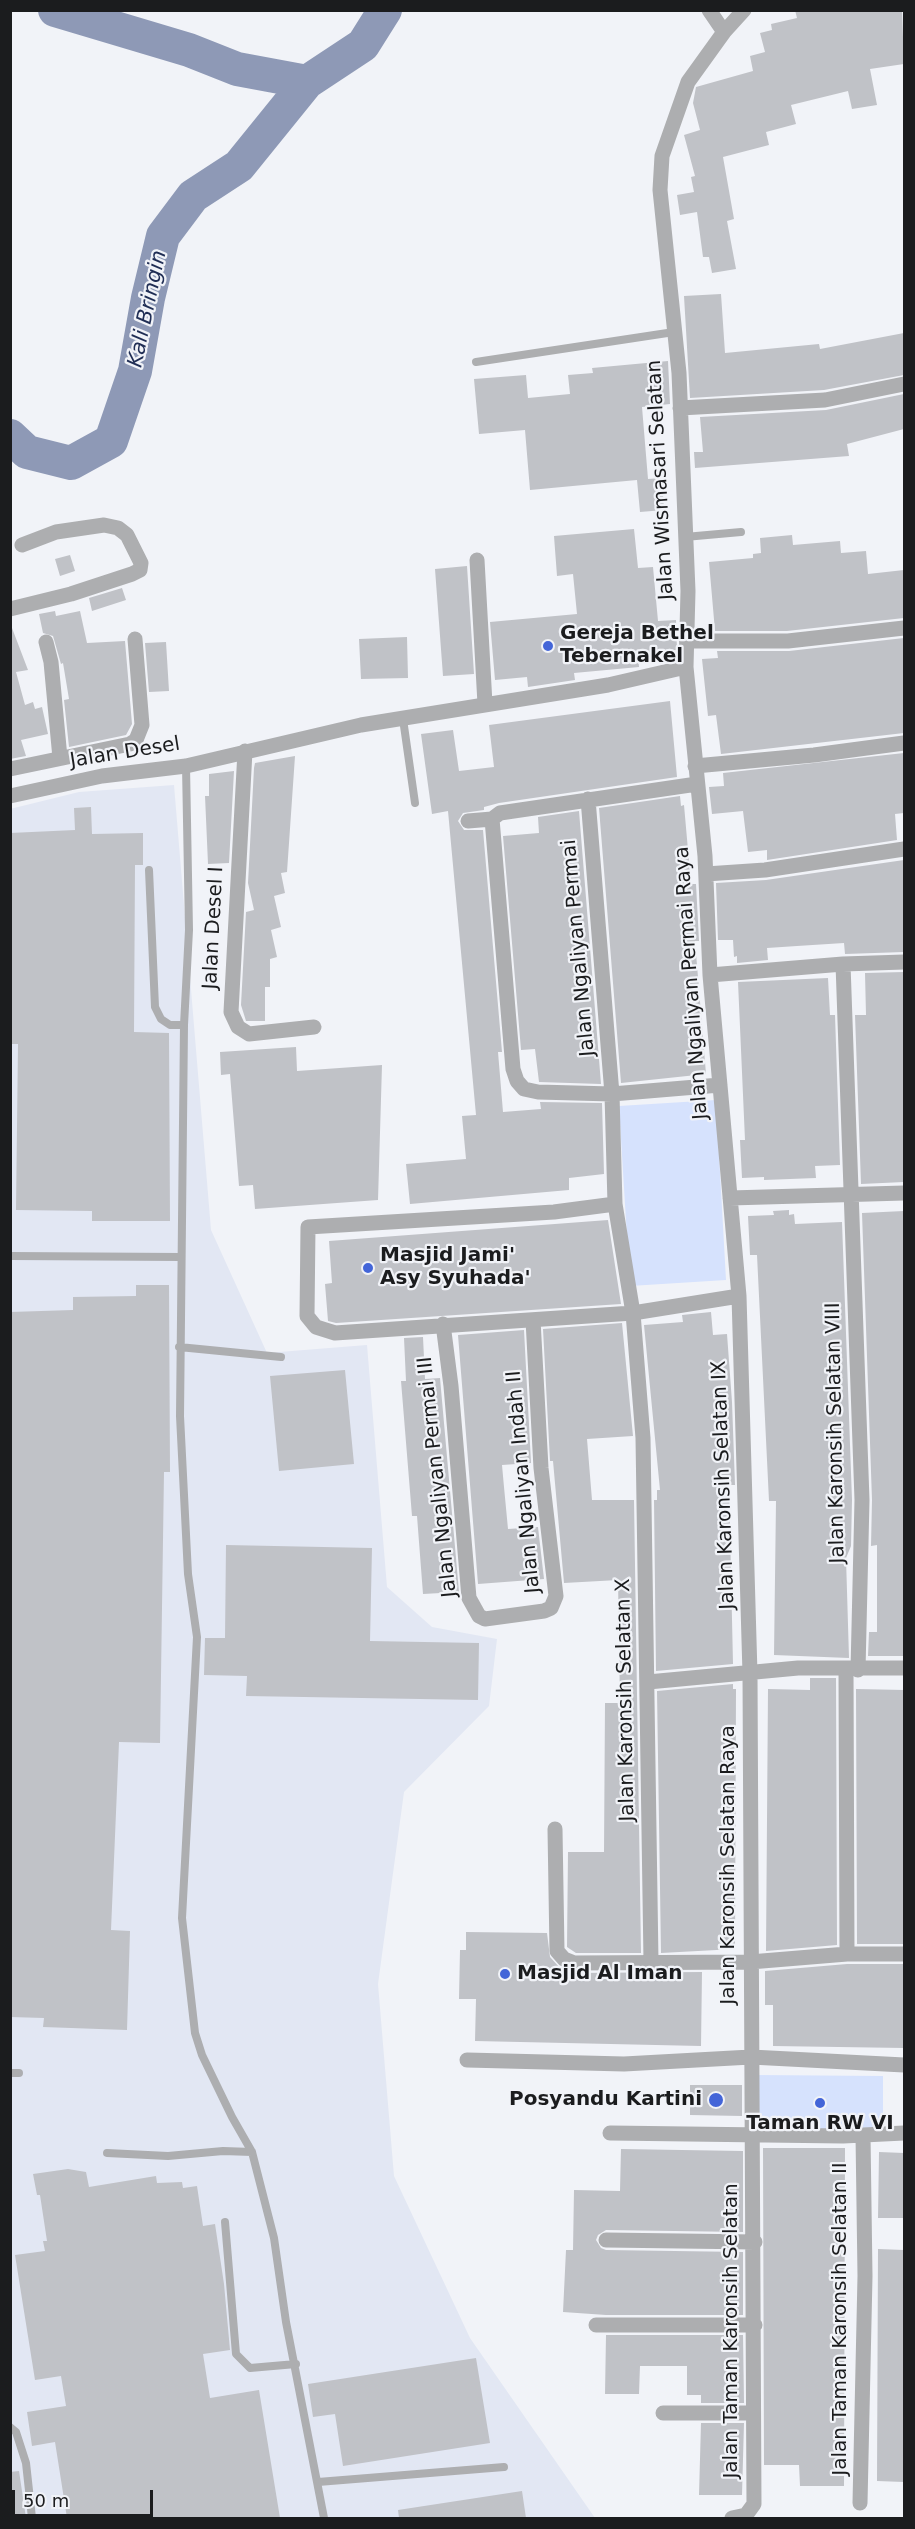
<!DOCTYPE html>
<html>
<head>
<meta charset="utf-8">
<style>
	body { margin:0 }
	#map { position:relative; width:915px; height:2529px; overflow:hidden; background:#f1f3f8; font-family:"DejaVu Sans",sans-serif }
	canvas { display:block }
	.frame { position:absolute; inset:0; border:12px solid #1b1c1e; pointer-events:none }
	.scale { position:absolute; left:12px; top:2490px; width:141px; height:27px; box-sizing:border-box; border:3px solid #1b1c1e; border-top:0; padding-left:8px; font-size:18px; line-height:21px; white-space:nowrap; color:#1b1c1e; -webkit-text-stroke:4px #f1f3f8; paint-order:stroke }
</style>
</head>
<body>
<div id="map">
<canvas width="915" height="2529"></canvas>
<div class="frame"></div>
<div class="scale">50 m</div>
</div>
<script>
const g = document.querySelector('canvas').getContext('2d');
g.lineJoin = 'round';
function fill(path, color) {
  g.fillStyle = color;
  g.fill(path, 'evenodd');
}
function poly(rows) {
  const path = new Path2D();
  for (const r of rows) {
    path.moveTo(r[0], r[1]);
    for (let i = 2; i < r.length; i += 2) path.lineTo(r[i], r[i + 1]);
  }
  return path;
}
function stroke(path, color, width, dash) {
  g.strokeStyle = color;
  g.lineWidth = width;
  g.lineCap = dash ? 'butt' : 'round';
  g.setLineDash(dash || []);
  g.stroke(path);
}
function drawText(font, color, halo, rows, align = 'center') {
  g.font = font + ' "DejaVu Sans",sans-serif';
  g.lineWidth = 4.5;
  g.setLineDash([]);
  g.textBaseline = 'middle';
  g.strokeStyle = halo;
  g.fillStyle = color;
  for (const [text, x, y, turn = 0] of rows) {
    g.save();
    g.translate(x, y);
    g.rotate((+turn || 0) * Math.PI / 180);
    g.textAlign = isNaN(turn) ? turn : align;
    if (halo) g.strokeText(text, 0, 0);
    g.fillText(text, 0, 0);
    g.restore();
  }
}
fill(poly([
	[174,785,211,1230,267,1353,367,1345,387,1587,432,1627,497,1639,489,1706,404,1792,378,1984,394,2176,470,2338,595,2518,11,2518,10,809,79,792]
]), '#e2e7f3');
fill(poly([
	[716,1100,726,1280,630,1286,619,1106],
	[756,2075,883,2076,883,2131,756,2130]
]), '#d6e2fd');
stroke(poly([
	[55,10,189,50,237,69,307,82],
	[10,436,27,452,71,463,111,441,135,371,148,298,163,236,193,196,239,166,307,82,363,45,385,10]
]), '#8e99b6', 34);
fill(poly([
	[795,10,902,10,904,64,870,69,877,105,852,109,848,91,791,105,796,124,766,132,769,145,723,157,734,219,727,221,736,269,712,273,709,257,703,257,697,212,680,215,677,195,694,192,691,177,695,176,684,135,700,130,693,103,696,87,753,71,750,56,765,52,760,33,772,30,771,24,797,18],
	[721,294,725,353,819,344,820,349,904,333,904,375,824,390,690,398,684,296],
	[668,361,670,404,642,407,648,479,662,478,664,510,640,512,637,480,530,490,525,430,479,434,474,379,526,375,528,398,570,394,568,375,593,373,592,368],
	[904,394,904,429,847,444,849,456,695,468,694,452,703,452,700,417,826,410],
	[634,529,638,568,653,567,658,621,676,620,677,650,638,654,639,667,574,673,575,680,528,687,527,677,495,680,490,622,577,614,573,574,557,576,554,536],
	[792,535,793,545,840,541,841,553,866,551,868,574,904,570,904,618,787,631,715,631,709,562,753,558,753,554,761,553,760,538],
	[70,555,75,571,60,576,55,559],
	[467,566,474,674,443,676,435,569],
	[122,588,126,600,92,611,89,598],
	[55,611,56,616,80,611,87,643,125,641,132,724,126,735,69,747,64,700,69,699,63,663,61,664,53,636,43,633,39,614],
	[12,628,28,670,16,672,25,705,33,702,35,709,42,707,48,734,21,740,26,756,10,759],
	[407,637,408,678,361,679,359,639],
	[904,638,904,733,721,754,716,715,708,716,702,659,718,658,717,651,789,651],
	[166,642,169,691,149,692,145,643],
	[670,701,677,777,499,803,484,807,484,810,463,813,458,821,464,830,483,830,502,1052,498,1052,503,1112,541,1109,540,1102,602,1103,604,1174,569,1178,569,1190,410,1204,406,1164,466,1159,462,1116,476,1115,448,811,432,814,421,734,453,730,459,771,494,767,489,725],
	[904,753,904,813,895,814,897,840,767,860,767,850,748,852,743,811,712,814,709,787,724,786,723,773],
	[295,756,287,872,281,873,285,893,274,896,281,927,271,930,277,957,270,959,270,987,265,987,265,1021,246,1021,241,1005,246,912,254,910,248,883,254,768,255,763],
	[234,771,229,863,208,864,205,796,209,796,209,774],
	[680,796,681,806,684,805,691,884,696,884,699,941,695,941,706,1074,621,1083,599,808],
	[91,807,92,834,143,833,143,865,135,865,134,1032,169,1033,170,1221,92,1221,92,1211,16,1210,18,1044,10,1044,10,833,75,830,74,808],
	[579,811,601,1084,539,1082,535,1049,521,1050,503,836,539,833,538,817],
	[904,860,904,952,845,954,844,943,797,946,767,948,768,960,737,963,737,956,734,957,733,940,718,940,716,883,766,880],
	[904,972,904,1182,861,1184,855,1015,866,1015,865,973],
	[828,978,830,1015,835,1015,840,1165,815,1166,816,1178,764,1180,764,1177,742,1178,740,1140,745,1140,738,982],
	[296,1047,297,1071,382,1065,378,1200,255,1209,253,1185,239,1186,230,1074,221,1075,220,1052],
	[789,1210,789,1215,794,1214,795,1224,842,1222,852,1500,851,1546,846,1558,849,1658,774,1655,776,1501,769,1501,757,1255,750,1255,748,1216,774,1215,773,1211],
	[904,1211,904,1656,868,1656,869,1632,877,1632,877,1545,871,1546,872,1500,862,1213],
	[608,1220,621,1304,336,1323,328,1321,325,1284,332,1283,329,1241],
	[136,1285,169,1285,170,1472,164,1472,160,1743,119,1742,111,1930,130,1931,127,2030,43,2027,44,2018,10,2017,10,1312,73,1310,73,1297,136,1296],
	[711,1312,713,1335,727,1334,732,1402,735,1485,729,1485,733,1664,656,1671,654,1500,657,1500,657,1490,660,1490,644,1325,683,1322,682,1315],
	[622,1323,633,1436,587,1439,592,1500,634,1500,641,1953,576,1953,567,1947,568,1852,604,1852,605,1703,620,1703,618,1580,564,1583,553,1461,550,1461,543,1329],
	[524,1330,531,1463,502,1465,504,1487,508,1529,538,1527,544,1579,478,1584,458,1335],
	[423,1337,425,1379,440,1378,459,1592,423,1594,417,1516,412,1516,401,1381,406,1381,404,1338],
	[345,1370,354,1464,279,1471,270,1376],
	[226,1545,372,1548,370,1641,479,1643,478,1700,246,1696,247,1676,204,1675,205,1638,225,1638],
	[810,1678,836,1678,837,1945,766,1951,768,1689,810,1690],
	[733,1684,733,1689,736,1689,735,1949,661,1953,657,1691],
	[856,1689,904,1690,904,1944,857,1944],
	[466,1932,547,1933,550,1957,560,1968,574,1973,702,1972,701,2046,475,2041,476,1999,459,1999,460,1950,466,1950],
	[847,1964,904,1964,904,2048,773,2046,773,2005,765,2005,765,1971],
	[690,2085,742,2085,742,2116,690,2115],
	[763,2148,845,2148,844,2486,800,2486,799,2465,764,2465],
	[621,2149,743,2151,743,2232,606,2230,598,2235,596,2240,601,2248,606,2250,743,2252,743,2315,606,2315,563,2312,566,2250,573,2250,574,2190,620,2191],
	[879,2152,904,2153,904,2218,878,2218],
	[68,2169,86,2172,89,2187,156,2176,157,2183,182,2182,183,2188,197,2186,203,2226,215,2224,224,2284,230,2350,203,2354,210,2398,259,2390,280,2518,67,2518,55,2442,32,2446,27,2412,66,2406,61,2376,35,2380,15,2255,45,2251,43,2241,47,2241,40,2195,37,2195,33,2174],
	[878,2249,904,2250,904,2482,877,2481],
	[606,2335,743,2335,744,2403,701,2403,701,2395,687,2395,687,2366,640,2366,639,2394,605,2394],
	[476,2358,490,2443,343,2466,335,2414,313,2417,308,2384],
	[701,2423,744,2423,742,2495,699,2495],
	[19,2471,26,2518,10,2518,10,2472],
	[522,2491,526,2518,399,2518,398,2510]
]), '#c0c2c7');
stroke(poly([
	[476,362,674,332],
	[685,537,741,532],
	[403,719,415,803],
	[186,766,189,930,184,1025,180,1416,188,1574,197,1637,182,1918,195,2033,202,2055,232,2117,252,2152,274,2238,286,2322,324,2518],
	[149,870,155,1007,161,1019,170,1025,184,1025],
	[10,1256,181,1257],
	[179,1347,281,1357],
	[10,2073,19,2073],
	[107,2153,168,2156,223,2151,252,2152],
	[225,2222,236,2354,250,2368,296,2364],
	[10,2427,16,2432,26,2463,32,2518],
	[318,2482,504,2467]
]), '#adaeb0', 8);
stroke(poly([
	[709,10,724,32],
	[680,408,825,400,904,384],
	[477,560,485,704],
	[10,609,71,594,132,574,140,570,141,563,127,535,118,528,104,525,56,532,22,545],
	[687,641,788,641,904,628],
	[46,642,51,662,60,758],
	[245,751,231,1012,238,1027,249,1034,314,1027],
	[695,766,814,755,904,743],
	[10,769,130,744,136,740,142,725,135,639],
	[10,796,102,776,186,766,361,725,608,685,686,667],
	[492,819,513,1069,517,1081,524,1089,538,1092,612,1094,588,799],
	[492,819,500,813,697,784],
	[468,821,492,819],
	[706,874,765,870,904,849],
	[843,964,862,1500,858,1670],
	[710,975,843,964,904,962],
	[720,1085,612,1094,615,1204,633,1313,739,1296],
	[730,1198,904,1193],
	[615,1204,554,1212,308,1227,307,1316,316,1327,335,1333,633,1313,643,1438,651,1961],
	[443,1324,451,1386,469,1598,479,1616,485,1619,544,1611,551,1608,556,1596,541,1468,533,1320],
	[846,1670,847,1954],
	[648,1682,798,1668,904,1668],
	[555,1829,557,1951,564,1959,574,1963,750,1962,847,1954,904,1954],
	[467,2060,624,2064,751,2057,904,2065],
	[610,2133,843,2136,904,2133],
	[606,2240,755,2242],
	[596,2325,755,2325],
	[663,2413,752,2413],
	[860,2503,865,2276,863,2135],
	[732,2518,746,2515,754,2504,750,1674,739,1296,710,975,705,856,686,667,688,591,679,373,660,190,662,156,688,82,724,32,744,10]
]), '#adaeb0', 15);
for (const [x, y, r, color] of [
	[548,646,6,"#4365d8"],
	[368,1268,6,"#4365d8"],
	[505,1974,6,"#4365d8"],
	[716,2100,8,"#4365d8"],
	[820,2103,6,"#4365d8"]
]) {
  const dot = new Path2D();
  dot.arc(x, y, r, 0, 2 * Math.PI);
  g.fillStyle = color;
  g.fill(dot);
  stroke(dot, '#f1f3f8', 2);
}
drawText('20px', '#1b1c1e', '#f1f3f8', [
	["Jalan Wismasari Selatan",661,480,-93],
	["Jalan Desel",125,753,-9],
	["Jalan Desel I",214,928,-87],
	["Jalan Ngaliyan Permai",579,948,-95],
	["Jalan Ngaliyan Permai Raya",692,983,-94],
	["Jalan Karonsih Selatan VIII",836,1433,-91],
	["Jalan Ngaliyan Permai III",438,1477,-96],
	["Jalan Ngaliyan Indah II",524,1482,-95],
	["Jalan Karonsih Selatan IX",724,1485,-92],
	["Jalan Karonsih Selatan X",626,1700,-91],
	["Jalan Karonsih Selatan Raya",729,1865,-90],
	["Jalan Taman Karonsih Selatan II",841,2319,-90],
	["Jalan Taman Karonsih Selatan",732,2331,-90]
]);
drawText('bold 20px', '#1b1c1e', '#f1f3f8', [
	["Gereja Bethel",560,634],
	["Tebernakel",560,657],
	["Masjid Jami'",380,1256],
	["Asy Syuhada'",380,1279],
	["Masjid Al Iman",517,1974],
	["Posyandu Kartini",702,2100,"right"],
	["Taman RW VI",820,2124,"center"]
], 'left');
drawText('italic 21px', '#1f2d54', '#f1f3f8', [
	["Kali Bringin",148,309,-78]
]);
</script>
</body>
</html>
